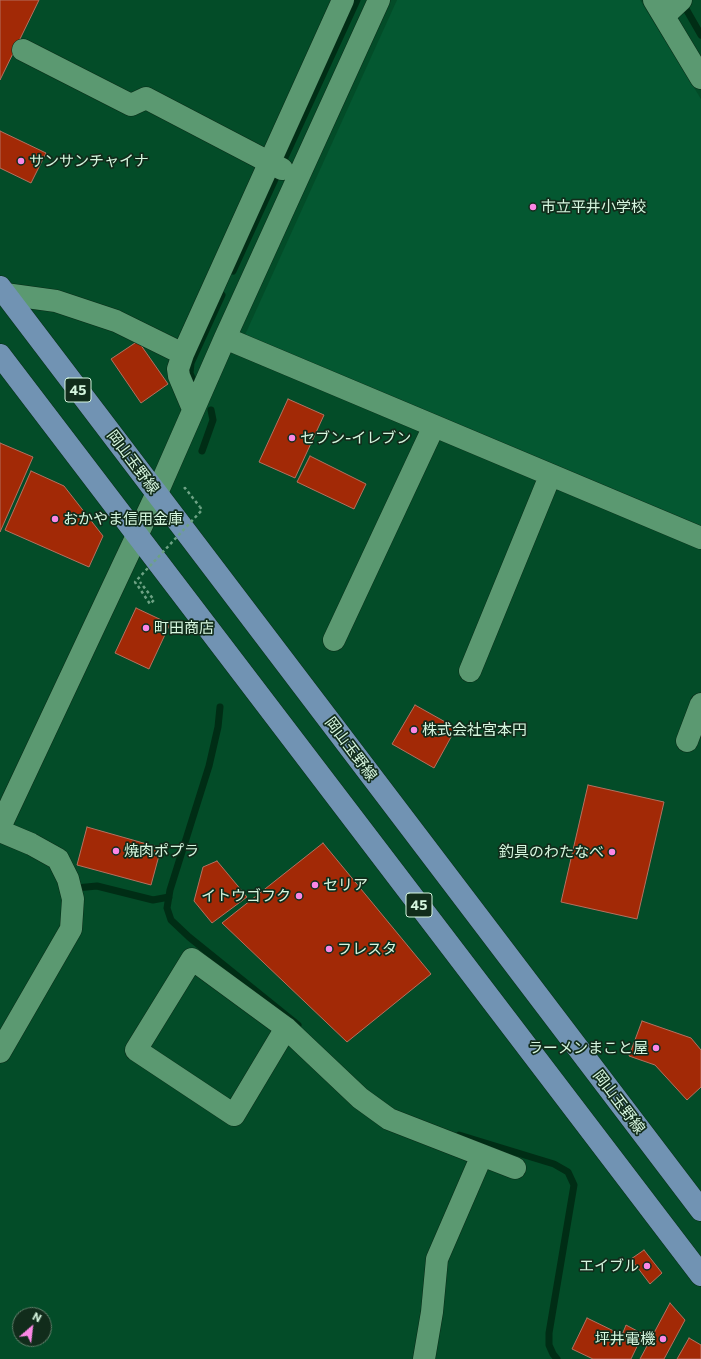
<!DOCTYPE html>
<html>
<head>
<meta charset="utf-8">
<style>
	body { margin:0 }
	#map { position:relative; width:701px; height:1359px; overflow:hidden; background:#034c28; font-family:Commissioner,sans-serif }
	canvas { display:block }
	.north { position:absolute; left:12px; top:1307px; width:40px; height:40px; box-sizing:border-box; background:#112c1b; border:1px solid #607d69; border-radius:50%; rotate:28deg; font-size:11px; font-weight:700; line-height:16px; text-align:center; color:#d6f6df }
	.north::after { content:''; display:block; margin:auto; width:14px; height:18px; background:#fb87e5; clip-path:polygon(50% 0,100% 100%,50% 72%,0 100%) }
</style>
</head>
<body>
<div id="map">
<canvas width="701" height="1359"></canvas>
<div class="north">N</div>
</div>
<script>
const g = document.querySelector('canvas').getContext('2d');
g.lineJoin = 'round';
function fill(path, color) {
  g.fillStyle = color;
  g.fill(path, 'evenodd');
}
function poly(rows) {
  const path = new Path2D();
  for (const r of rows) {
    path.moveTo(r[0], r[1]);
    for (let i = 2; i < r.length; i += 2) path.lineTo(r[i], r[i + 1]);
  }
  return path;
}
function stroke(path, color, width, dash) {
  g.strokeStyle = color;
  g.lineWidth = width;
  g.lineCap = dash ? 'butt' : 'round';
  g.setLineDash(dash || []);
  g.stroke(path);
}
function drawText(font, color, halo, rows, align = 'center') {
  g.font = font + ' Commissioner,"Noto Sans JP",sans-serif';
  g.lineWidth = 3.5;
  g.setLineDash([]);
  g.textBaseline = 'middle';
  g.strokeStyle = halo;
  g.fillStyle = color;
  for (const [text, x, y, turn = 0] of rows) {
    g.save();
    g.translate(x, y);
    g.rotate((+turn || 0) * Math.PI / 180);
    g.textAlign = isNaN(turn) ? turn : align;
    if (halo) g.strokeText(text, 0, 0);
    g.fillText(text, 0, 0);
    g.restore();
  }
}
fill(poly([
	[397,0,640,0,701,99,701,530,244,337]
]), '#045831');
stroke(poly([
	[682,2,701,35],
	[233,271,357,0],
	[192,378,190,373,191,363,222,295],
	[202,451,213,420,211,410],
	[220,707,218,727,209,766,170,890,167,908,171,920,189,937,298,1025],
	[76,888,97,886,153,900,169,897],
	[459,1135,554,1164,568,1172,574,1185,549,1333,549,1345,553,1354,557,1359]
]), '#002d15', 7);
const building = poly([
	[0,0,39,0,0,80,0,0],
	[0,131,46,153,31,183,0,168,0,131],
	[138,341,168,384,141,403,111,359,138,341],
	[288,399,324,415,295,478,259,462,288,399],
	[0,443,33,457,0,532,0,443],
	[310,456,366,484,354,509,297,482,310,456],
	[31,471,64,486,103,536,89,567,5,530,31,471],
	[136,608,170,624,149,669,115,653,136,608],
	[415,705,456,728,434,768,392,744,415,705],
	[588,785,664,802,637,919,561,902,588,785],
	[87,827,161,848,151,885,77,865,87,827],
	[323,843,431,974,347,1042,222,923,323,843],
	[217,861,247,897,212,923,194,901,203,867,217,861],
	[642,1021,691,1038,701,1050,701,1087,687,1100,655,1065,629,1056,642,1021],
	[644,1250,662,1273,650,1284,631,1259,644,1250],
	[670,1303,685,1320,664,1359,640,1359,670,1303],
	[587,1318,622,1335,626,1325,643,1334,631,1359,593,1359,572,1349,587,1318],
	[689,1338,701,1345,701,1359,677,1359,689,1338]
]);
fill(building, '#a22906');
stroke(building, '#b47160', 1);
const minor = poly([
	[654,0,701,78],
	[664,16,681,0],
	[23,50,131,105,146,98,282,169],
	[5,294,56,301,116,321,183,354],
	[225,338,701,538],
	[193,409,179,376,178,369,183,354,343,0],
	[334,640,434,426],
	[470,671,550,476],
	[687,741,701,704],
	[0,827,157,493,225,338,379,0],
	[0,831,31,844,58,859,68,879,73,899,71,929,0,1052],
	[286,1028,234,1115,136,1050,192,959,286,1028,360,1098,389,1119,515,1168],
	[424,1359,432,1312,437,1259,482,1155]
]);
const major = poly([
	[0,287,701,1210],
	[0,355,701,1275]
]);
stroke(minor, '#0b2d19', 23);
stroke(major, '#0b2d19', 23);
stroke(poly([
	[184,489,185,488,200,507],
	[138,586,150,604,154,600,140,582]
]), '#6da284', 2.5, [3, 3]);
stroke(minor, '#5b9971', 22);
stroke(major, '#7193b3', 22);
stroke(poly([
	[136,584,135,582,202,510,200,507]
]), '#6da284', 2.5, [3, 3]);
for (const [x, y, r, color] of [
	[21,161,4,"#fb87e5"],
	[533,207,4,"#fb87e5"],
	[292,438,4,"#fb87e5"],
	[55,519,4,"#fb87e5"],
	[146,628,4,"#fb87e5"],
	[414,730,4,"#fb87e5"],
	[116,851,4,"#fb87e5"],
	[612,852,4,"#fb87e5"],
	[315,885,4,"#fb87e5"],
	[299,896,4,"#fb87e5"],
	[329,949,4,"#fb87e5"],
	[656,1048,4,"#fb87e5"],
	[647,1266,4,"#fb87e5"],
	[663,1339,4,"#fb87e5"]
]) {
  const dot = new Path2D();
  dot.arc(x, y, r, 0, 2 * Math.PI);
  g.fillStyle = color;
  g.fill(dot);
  stroke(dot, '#112c1b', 1.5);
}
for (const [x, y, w] of [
	[78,390,26],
	[419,905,26]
]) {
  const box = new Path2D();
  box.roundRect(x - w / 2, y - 12, w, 24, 3);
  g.fillStyle = '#112c1b';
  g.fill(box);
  stroke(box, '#d6f6df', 1);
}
drawText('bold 14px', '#d6f6df', null, [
	["45",78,390],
	["45",419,905]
]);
drawText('15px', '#d6f6df', '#112c1b', [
	["サンサンチャイナ",29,161],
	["市立平井小学校",541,207],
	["セブン-イレブン",300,438],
	["おかやま信用金庫",63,519],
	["町田商店",154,628],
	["株式会社宮本円",422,730],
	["焼肉ポプラ",124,851],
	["釣具のわたなべ",604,852,"right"],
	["セリア",323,885],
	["イトウゴフク",291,896,"right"],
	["フレスタ",337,949],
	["ラーメンまこと屋",648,1048,"right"],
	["エイブル",639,1266,"right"],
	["坪井電機",655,1339,"right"]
], 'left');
drawText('15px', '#d6f6df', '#112c1b', [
	["岡山玉野線",133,462,53],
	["岡山玉野線",351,749,53],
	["岡山玉野線",619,1102,53]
]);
</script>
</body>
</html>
